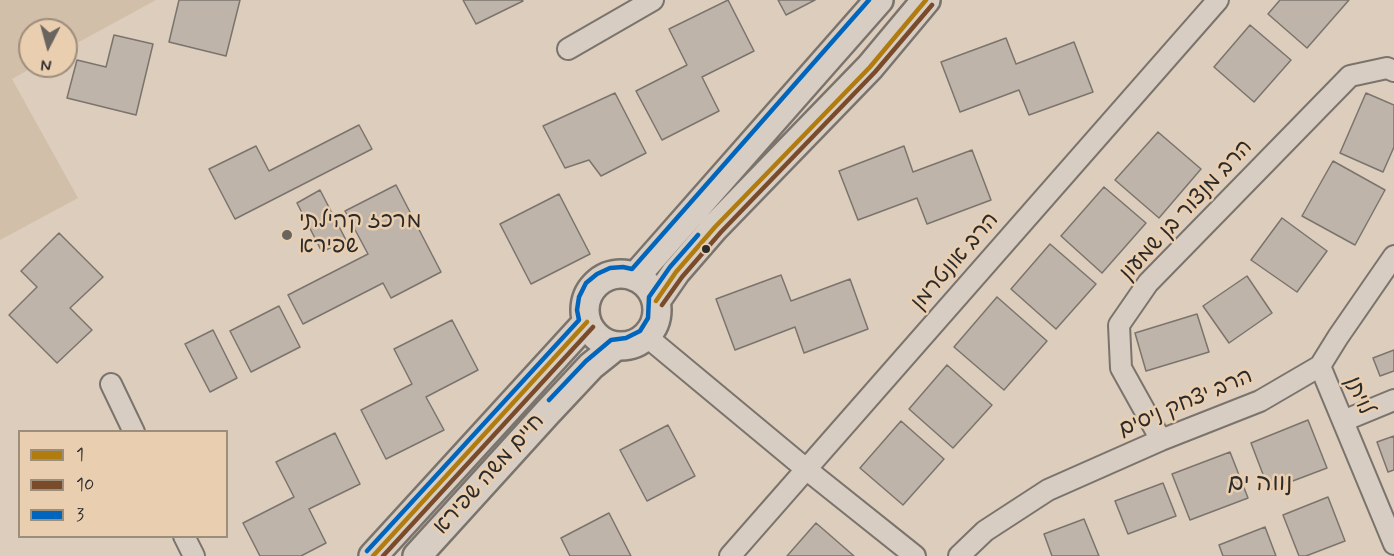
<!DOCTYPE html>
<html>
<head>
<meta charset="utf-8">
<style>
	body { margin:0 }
	#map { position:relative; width:1394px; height:556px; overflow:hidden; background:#dccdbd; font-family:Mynerve,sans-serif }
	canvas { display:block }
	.legend { position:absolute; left:18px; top:430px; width:210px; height:108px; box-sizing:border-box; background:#e9ceb0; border:2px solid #9d8d7b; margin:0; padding:8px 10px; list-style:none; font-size:18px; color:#2b2b2b }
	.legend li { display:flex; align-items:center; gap:12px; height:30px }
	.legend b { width:30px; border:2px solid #9d8d7b }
	.north { position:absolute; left:18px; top:18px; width:60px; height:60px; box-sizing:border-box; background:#e9ceb0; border:2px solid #9d8d7b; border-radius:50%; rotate:186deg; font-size:16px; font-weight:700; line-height:24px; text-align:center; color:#2b2b2b }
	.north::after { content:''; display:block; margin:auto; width:21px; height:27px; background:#69645e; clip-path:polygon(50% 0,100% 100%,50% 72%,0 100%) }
</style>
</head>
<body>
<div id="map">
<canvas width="1394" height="556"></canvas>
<ul class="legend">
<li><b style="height:8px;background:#b07b0f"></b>1</li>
<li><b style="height:8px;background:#7a4b2a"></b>10</li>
<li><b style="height:8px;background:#0065bd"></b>3</li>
</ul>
<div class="north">N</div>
</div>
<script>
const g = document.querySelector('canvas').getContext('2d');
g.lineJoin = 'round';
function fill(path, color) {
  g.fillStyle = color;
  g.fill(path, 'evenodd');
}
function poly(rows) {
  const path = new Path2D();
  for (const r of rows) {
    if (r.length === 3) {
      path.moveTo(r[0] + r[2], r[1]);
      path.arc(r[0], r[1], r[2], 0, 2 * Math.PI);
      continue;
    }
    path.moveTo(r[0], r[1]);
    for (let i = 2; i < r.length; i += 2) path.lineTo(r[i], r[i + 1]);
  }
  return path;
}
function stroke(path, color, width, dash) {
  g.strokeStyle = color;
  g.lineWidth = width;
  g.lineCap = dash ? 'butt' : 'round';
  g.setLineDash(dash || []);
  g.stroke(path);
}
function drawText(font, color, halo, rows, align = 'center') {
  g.font = font + ' Mynerve,"Playpen Sans Hebrew",sans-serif';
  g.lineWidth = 5;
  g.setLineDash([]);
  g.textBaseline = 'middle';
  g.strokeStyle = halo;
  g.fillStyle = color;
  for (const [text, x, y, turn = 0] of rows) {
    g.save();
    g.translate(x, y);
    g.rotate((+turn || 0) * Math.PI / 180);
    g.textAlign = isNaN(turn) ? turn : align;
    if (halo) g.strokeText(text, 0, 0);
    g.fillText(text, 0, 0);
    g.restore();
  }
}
fill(poly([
	[0,0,156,0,66,49,66,30,30,30,30,66,35,66,12,79,78,198,0,240]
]), '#d2bfaa');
const building = poly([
	[179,0,240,0,226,56,169,42,179,0],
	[463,0,522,0,523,1,476,24,463,0],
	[728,0,754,51,702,77,719,111,662,140,636,91,687,65,669,29,728,0],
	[778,0,815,0,786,15,778,0],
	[1280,0,1349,0,1307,48,1268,14,1280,0],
	[1250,25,1291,60,1254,102,1214,67,1250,25],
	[114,35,153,44,136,115,67,98,77,60,106,67,114,35],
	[1006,38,1016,64,1074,42,1093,92,1029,115,1019,90,960,112,941,62,1006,38],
	[615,93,646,153,601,176,589,160,565,168,543,126,615,93],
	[1366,93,1394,105,1394,147,1383,172,1340,153,1366,93],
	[359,125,372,149,235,219,209,169,256,146,269,171,359,125],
	[1158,132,1201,169,1159,218,1115,180,1158,132],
	[904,146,913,172,972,150,991,200,927,224,917,198,858,220,839,171,904,146],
	[1333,161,1385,190,1355,245,1302,216,1333,161],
	[396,185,441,272,391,298,383,283,303,324,288,295,368,254,345,211,396,185],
	[1104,187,1146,223,1102,273,1061,236,1104,187],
	[320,190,346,240,322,252,297,203,320,190],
	[559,194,590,254,531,284,500,224,559,194],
	[1282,218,1327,251,1297,292,1251,260,1282,218],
	[59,233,103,277,70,308,92,330,57,363,9,315,37,287,21,271,59,233],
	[1050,244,1096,284,1056,329,1011,289,1050,244],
	[781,275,791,301,850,279,868,329,804,353,795,327,735,350,716,299,781,275],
	[1247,276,1272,313,1229,343,1203,306,1247,276],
	[997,297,1047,341,1004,390,954,347,997,297],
	[279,306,300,347,251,372,230,331,279,306],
	[1197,314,1209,352,1146,371,1135,333,1197,314],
	[452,320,478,370,426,397,444,430,386,459,361,410,412,384,394,349,452,320],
	[213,330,237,378,210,392,185,344,213,330],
	[1394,350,1394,371,1380,376,1373,358,1394,350],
	[947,365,992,405,953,448,909,409,947,365],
	[1308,420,1327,468,1269,490,1251,443,1308,420],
	[901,421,944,459,903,505,860,468,901,421],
	[668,425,695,476,647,501,620,450,668,425],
	[335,433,360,484,309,509,326,543,301,556,260,556,243,523,294,497,276,462,335,433],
	[1394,436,1394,470,1388,472,1377,442,1394,436],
	[1230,452,1248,498,1190,520,1172,474,1230,452],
	[1163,483,1176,516,1128,534,1115,501,1163,483],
	[1328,497,1345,541,1306,556,1299,556,1283,515,1328,497],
	[609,513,631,556,570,556,561,538,609,513],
	[1084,519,1099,556,1052,556,1044,534,1084,519],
	[816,523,854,556,787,556,816,523],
	[1265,527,1276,556,1223,556,1219,545,1265,527]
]);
fill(building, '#bfb4a9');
stroke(building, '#7b746d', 1.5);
const street = poly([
	[568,49,653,0],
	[646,336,806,469,915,556],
	[1320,366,1394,544],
	[111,384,134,432],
	[1343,421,1394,400],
	[1161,440,1121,368,1119,325,1148,283,1350,76,1387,68,1394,71],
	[184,536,194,556],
	[730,556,1218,0],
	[959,556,985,531,1048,490,1161,440,1260,401,1320,366,1338,337,1394,256]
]);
const secondary = poly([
	[621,310,36],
	[635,277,879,0],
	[656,301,676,272,715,227,870,67,926,0],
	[373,556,587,322],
	[417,556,547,413,591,366,616,346]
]);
stroke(street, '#7b746d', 24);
stroke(secondary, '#7b746d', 32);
stroke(street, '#d7cdc2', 20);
stroke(secondary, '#d7cdc2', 27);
stroke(poly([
	[656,301,676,272,715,227,870,67,926,0],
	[373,556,587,322]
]), '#b07b0f', 4.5);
stroke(poly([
	[662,305,682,277,721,232,875,72,932,5],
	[383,556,593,327]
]), '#7a4b2a', 4.5);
stroke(poly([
	[549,400,586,361,611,340,626,338,640,331,648,318,649,297,670,267,698,235],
	[367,551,579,320,577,310,579,297,586,283,597,274,610,268,623,267,632,269,869,0]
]), '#0065bd', 4.5);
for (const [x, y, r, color] of [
	[287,235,6,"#69645e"],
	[706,249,5,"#2b2b2b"]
]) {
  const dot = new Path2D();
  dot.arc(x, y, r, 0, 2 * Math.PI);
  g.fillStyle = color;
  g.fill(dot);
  stroke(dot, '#e9ceb0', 2);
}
drawText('22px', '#2b2b2b', '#e9ceb0', [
	["הרב מנצור בן שמעון",1187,211,-47],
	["הרב אונטרמן",956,262,-49],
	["לויתן",1358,396,67],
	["הרב יצחק ניסים",1186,404,-23],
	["חיים משה שפירא",490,475,-48]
]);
drawText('22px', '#2b2b2b', '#e9ceb0', [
	["מרכז קהילתי",299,222],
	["שפירא",299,247]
], 'left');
drawText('24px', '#2b2b2b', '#e9ceb0', [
	["נווה ים",1260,485]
]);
</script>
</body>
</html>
